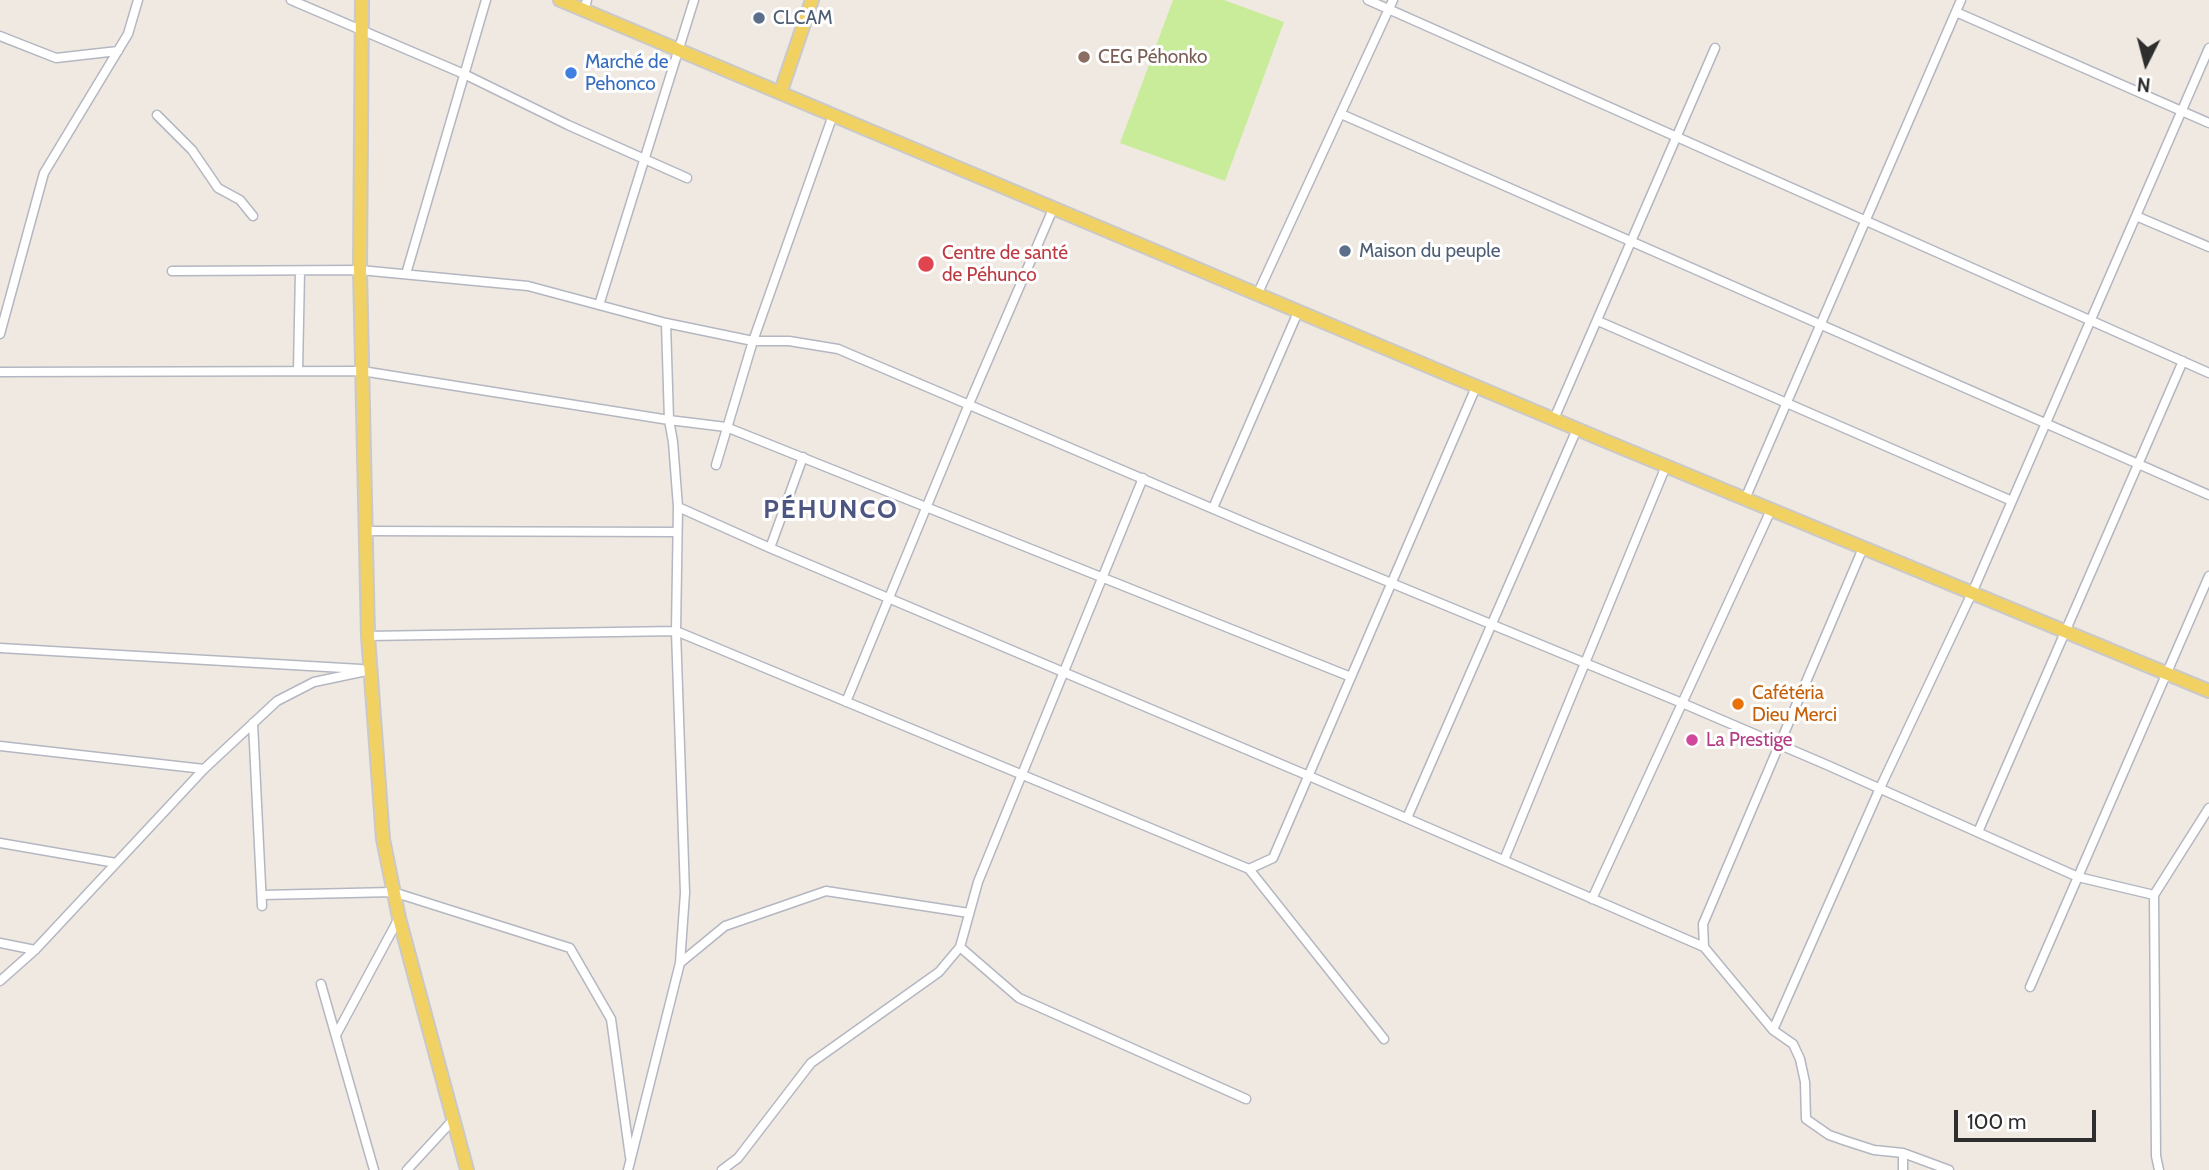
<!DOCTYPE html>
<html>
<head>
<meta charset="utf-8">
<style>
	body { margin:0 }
	#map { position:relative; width:2209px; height:1170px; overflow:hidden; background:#efe9e1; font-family:Cabin,sans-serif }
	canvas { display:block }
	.north { position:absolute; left:2111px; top:28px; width:70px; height:70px; -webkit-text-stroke:5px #fff; paint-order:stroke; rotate:186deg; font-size:19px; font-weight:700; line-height:28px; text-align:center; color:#2e2e2e }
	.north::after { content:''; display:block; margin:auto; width:24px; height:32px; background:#2e2e2e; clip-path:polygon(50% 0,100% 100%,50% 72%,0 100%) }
	.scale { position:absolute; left:1954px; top:1110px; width:142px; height:32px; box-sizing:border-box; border:4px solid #2e2e2e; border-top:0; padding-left:9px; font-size:21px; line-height:24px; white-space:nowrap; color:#2e2e2e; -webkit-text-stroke:5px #fff; paint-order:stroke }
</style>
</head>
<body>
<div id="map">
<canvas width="2209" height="1170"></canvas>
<div class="north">N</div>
<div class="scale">100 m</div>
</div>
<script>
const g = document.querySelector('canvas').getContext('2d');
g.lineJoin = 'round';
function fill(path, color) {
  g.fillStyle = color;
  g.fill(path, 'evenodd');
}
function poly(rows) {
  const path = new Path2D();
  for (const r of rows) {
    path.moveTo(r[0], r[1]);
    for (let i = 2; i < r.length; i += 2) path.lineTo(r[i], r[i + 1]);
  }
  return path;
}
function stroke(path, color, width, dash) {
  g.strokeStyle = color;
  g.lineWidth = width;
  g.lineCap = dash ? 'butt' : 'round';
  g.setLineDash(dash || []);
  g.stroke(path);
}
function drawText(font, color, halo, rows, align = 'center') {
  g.font = font + ' Cabin,sans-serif';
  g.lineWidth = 6;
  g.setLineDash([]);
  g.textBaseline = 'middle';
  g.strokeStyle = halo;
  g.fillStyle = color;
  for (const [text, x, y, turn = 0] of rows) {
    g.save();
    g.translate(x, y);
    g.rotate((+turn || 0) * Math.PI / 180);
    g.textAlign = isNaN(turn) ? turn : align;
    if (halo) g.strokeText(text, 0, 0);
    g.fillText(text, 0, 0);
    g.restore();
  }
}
fill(poly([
	[1173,0,1224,0,1284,22,1225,181,1120,143]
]), '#c9ec9a');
const street = poly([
	[291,0,464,74,568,125,687,178],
	[1368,0,2209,373],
	[584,11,587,0],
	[1956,12,2209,123],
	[0,36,56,58,118,51],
	[1341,114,2209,495],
	[157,115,192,150,218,188,240,200,253,216],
	[2136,216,2209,247],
	[172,271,360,270,528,286,666,323,753,341,789,341,838,349,1258,528,1682,703,1827,765,2078,877,2154,895],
	[406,274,486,0],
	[1257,295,1393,0],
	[599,305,694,0],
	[1598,321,2012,501],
	[0,334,44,173,128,34,138,0],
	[298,370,300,271],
	[0,372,362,371,669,420,726,427,1351,677],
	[1554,419,1715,48],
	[716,465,753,341,833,115],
	[1745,499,1961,0],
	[678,507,770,548,1309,776,1704,947,1773,1030,1793,1044,1800,1059,1805,1082,1806,1119,1829,1135,1846,1141,1874,1150,1903,1153,1903,1170],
	[1213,508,1298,312],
	[366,531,677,532],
	[770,548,803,457],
	[368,636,676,631,1249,869,1384,1039],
	[0,648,361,669],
	[846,702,969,404,1053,209],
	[253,723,262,906],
	[0,746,204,769],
	[1407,818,1577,429],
	[1978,832,2183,361],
	[0,843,116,863],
	[1504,860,1666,466],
	[1249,869,1273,858,1476,387],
	[262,895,393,892,570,948,611,1019,630,1157],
	[1592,899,1771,510],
	[0,943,35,950],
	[960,947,1019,998,1246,1099],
	[1704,947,1703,924,1863,548],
	[680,963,725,926,826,891,969,913],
	[0,981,35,950,204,769,277,701,314,682,371,670],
	[321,984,374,1170],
	[2030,987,2209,576],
	[1773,1030,1880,788,1972,593,2209,48],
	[336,1035,399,918],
	[1903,1153,1949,1170],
	[407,1170,452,1121],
	[628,1170,680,963,685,893,676,631,678,507,673,442,669,420,666,323],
	[722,1170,738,1158,811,1063,939,972,960,947,978,882,1143,478],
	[2159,1170,2156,1156,2154,895,2209,808]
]);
const primary = poly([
	[362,0,360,270,368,636,383,839,399,918,467,1170],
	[560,0,1603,440,2209,691],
	[781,91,812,0]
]);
stroke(street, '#b4b7c1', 11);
stroke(primary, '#c9c9c9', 16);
stroke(street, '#fff', 8);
stroke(primary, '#f2d163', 12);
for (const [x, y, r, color] of [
	[759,18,7,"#5c6f8a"],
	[1084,57,7,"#8d6e63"],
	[571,73,7,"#3f7fe0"],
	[1345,251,7,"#5c6f8a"],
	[926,264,9,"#e0444e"],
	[1738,704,7,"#e8710a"],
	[1692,740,7,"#d1479c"]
]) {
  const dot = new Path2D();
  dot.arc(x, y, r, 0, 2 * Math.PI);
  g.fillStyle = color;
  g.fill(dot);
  stroke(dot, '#fff', 2.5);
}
drawText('19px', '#4e5e75', '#fff', [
	["CLCAM",773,18],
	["Maison du peuple",1359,251]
], 'left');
drawText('19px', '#785e54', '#fff', [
	["CEG Péhonko",1098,57]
], 'left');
drawText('19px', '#366cbe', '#fff', [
	["Marché de",585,62],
	["Pehonco",585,84]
], 'left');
drawText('19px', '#be3a42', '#fff', [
	["Centre de santé",942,253],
	["de Péhunco",942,275]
], 'left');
drawText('19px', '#c56008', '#fff', [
	["Cafétéria",1752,693],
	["Dieu Merci",1752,715]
], 'left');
drawText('19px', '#b23c85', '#fff', [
	["La Prestige",1706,740]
], 'left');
g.letterSpacing = '2px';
drawText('bold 26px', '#4d5680', '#fff', [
	["PÉHUNCO",831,510]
]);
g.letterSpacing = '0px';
</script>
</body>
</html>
